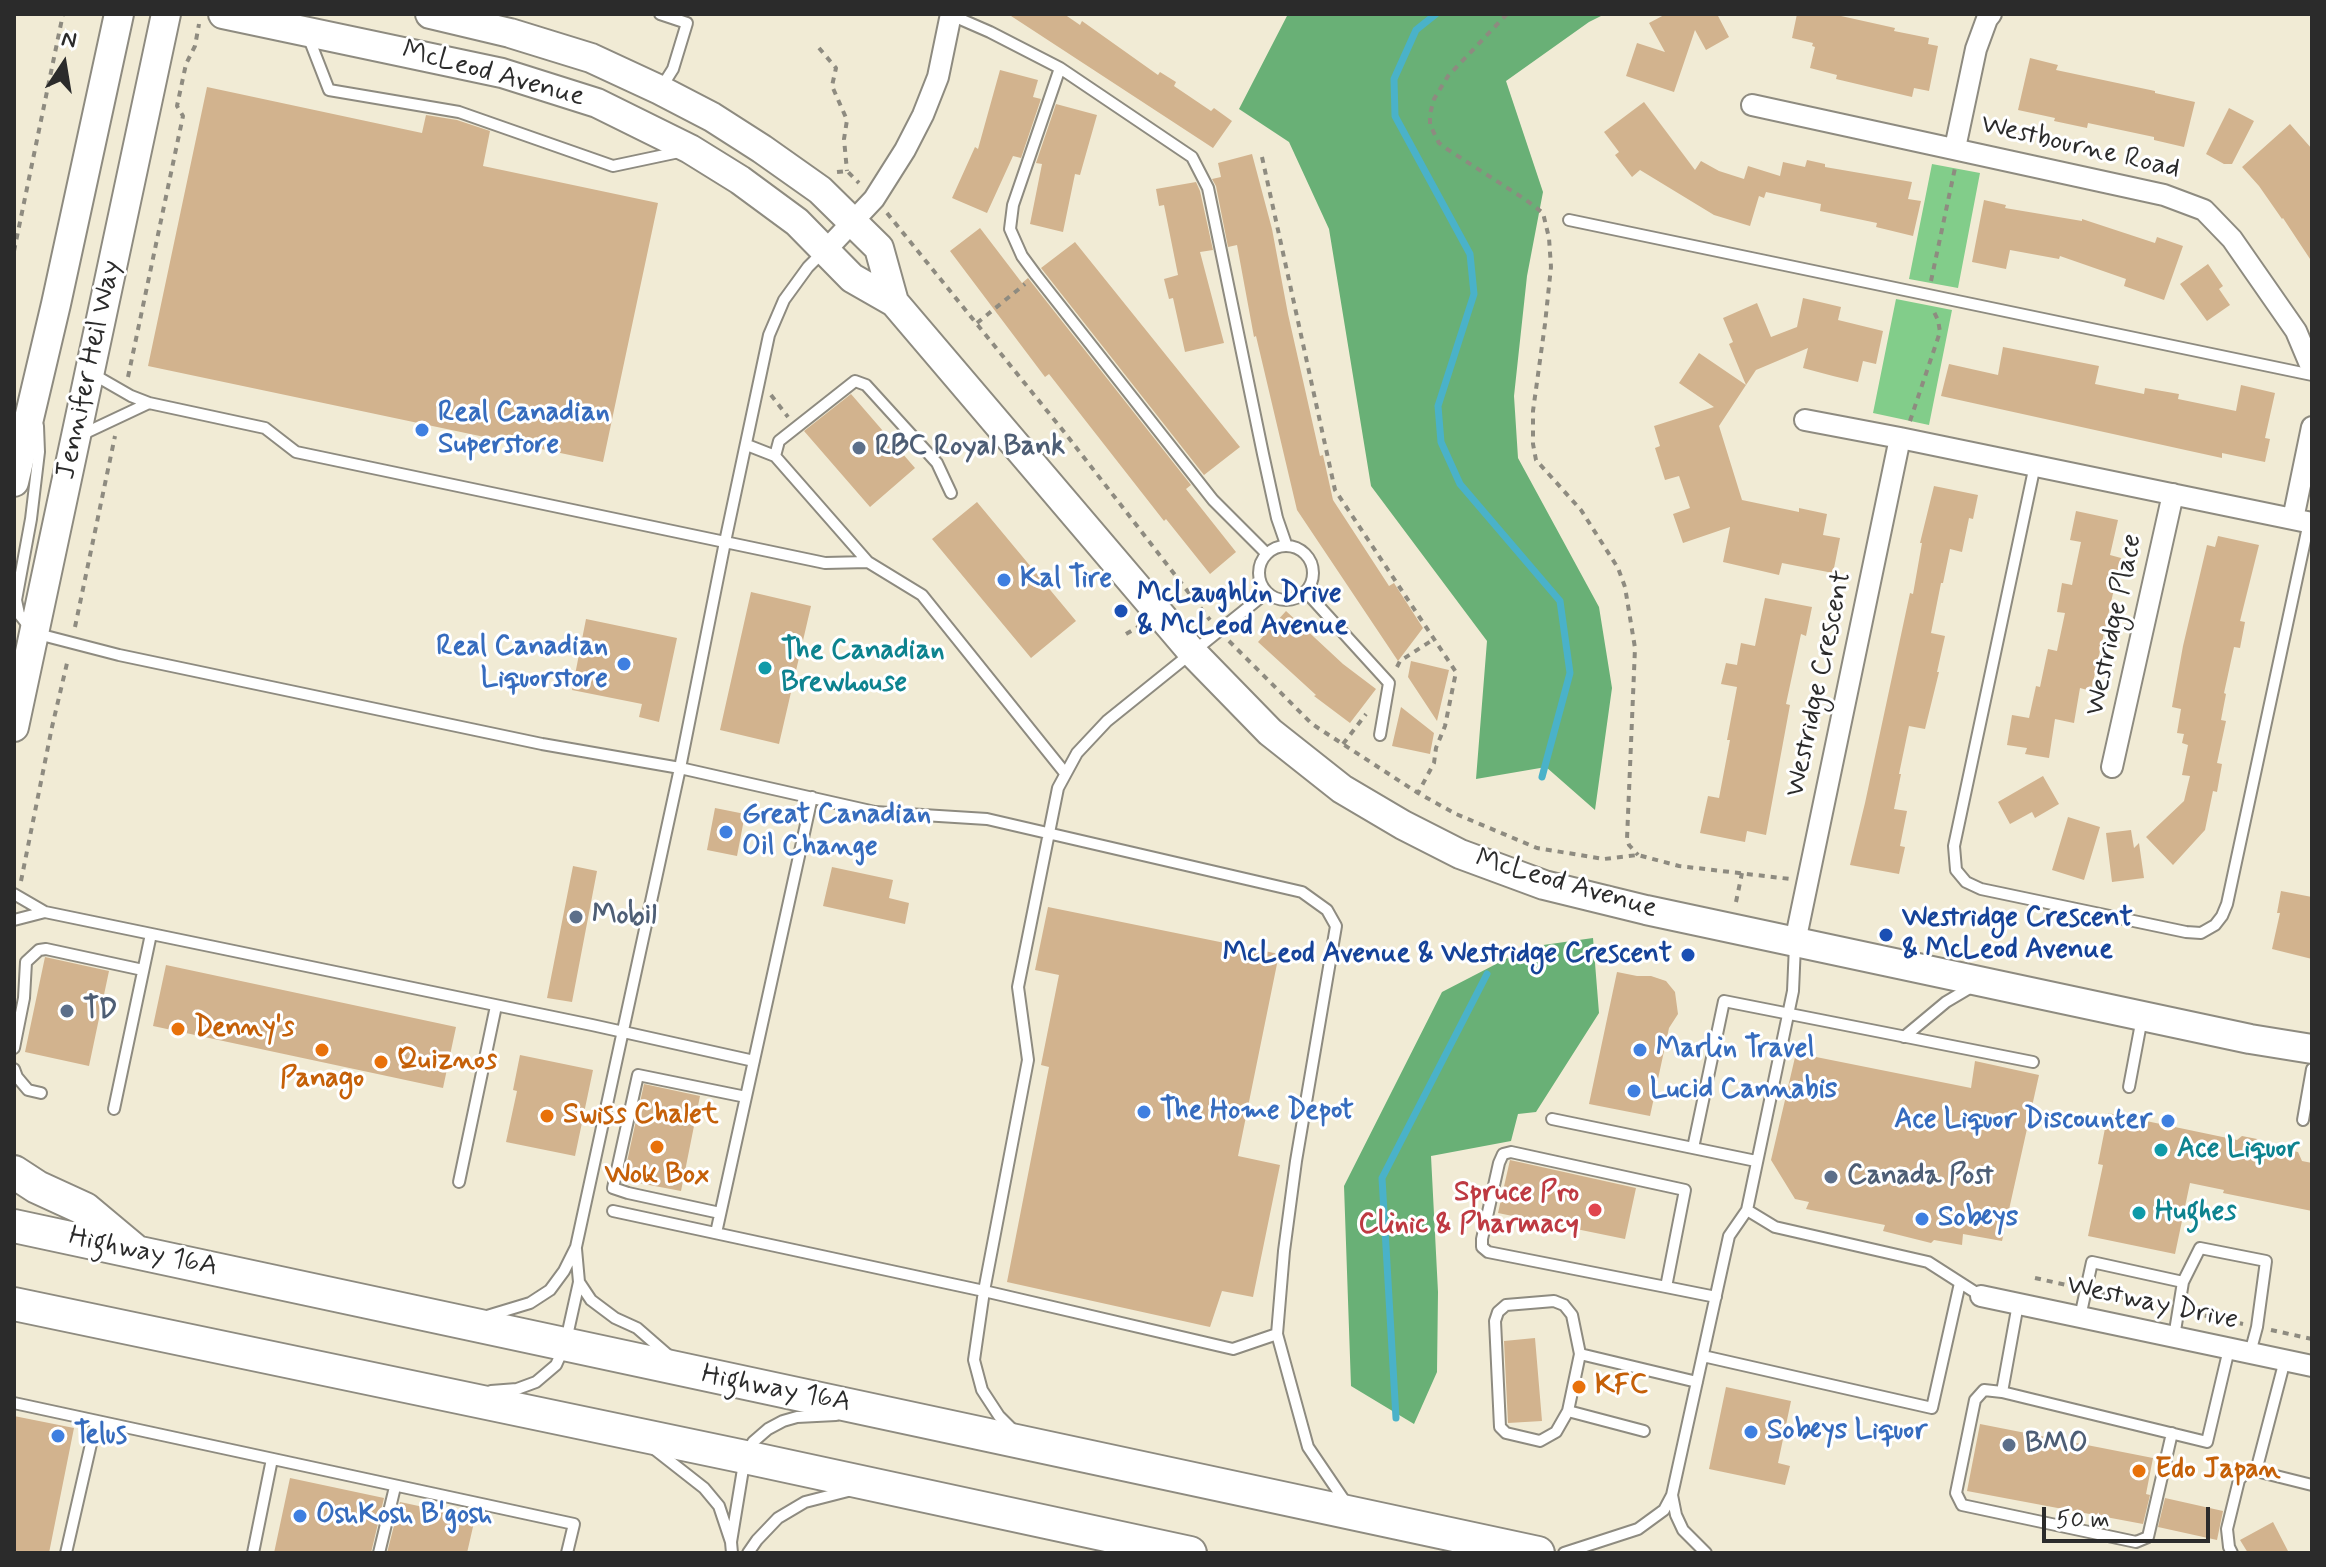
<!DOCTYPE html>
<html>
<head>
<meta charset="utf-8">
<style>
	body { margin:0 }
	#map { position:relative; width:2326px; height:1567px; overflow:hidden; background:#f1ebd5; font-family:Mynerve,sans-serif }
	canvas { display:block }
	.frame { position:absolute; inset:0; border:16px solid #2b2b2b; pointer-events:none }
	.north { position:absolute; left:24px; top:24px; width:80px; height:80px; -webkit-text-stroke:6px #fff; paint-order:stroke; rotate:12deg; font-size:22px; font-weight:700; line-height:32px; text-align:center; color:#2b2b2b }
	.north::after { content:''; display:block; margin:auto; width:28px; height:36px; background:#2b2b2b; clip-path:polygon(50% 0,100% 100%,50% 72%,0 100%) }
	.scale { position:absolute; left:2042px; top:1507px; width:168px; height:36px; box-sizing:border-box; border:4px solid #2b2b2b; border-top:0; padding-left:10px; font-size:24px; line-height:28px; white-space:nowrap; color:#2b2b2b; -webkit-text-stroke:6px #fff; paint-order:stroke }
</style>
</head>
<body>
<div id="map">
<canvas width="2326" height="1567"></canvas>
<div class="frame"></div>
<div class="north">N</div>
<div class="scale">50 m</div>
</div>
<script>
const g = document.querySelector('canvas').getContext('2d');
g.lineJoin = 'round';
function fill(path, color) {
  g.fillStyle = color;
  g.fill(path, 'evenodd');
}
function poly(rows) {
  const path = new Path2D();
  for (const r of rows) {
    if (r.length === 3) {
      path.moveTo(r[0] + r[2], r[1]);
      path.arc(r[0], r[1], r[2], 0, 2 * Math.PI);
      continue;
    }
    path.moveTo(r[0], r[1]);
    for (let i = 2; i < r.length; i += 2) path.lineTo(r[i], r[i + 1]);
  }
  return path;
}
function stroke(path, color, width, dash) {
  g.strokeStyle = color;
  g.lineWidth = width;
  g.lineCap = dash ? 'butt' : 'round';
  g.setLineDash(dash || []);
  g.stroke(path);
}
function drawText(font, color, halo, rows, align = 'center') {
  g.font = font + ' Mynerve,sans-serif';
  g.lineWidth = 6;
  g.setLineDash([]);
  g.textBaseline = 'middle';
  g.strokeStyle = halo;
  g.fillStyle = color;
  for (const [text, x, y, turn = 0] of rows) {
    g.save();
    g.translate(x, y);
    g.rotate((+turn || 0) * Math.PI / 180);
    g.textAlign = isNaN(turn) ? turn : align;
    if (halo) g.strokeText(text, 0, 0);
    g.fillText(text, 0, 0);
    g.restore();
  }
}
fill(poly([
	[1932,164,1980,173,1958,288,1909,279],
	[1896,299,1952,310,1929,425,1873,413]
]), '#82cd8a');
fill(poly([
	[1288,14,1605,14,1589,22,1506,81,1543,192,1527,276,1514,396,1518,458,1599,607,1612,688,1595,810,1546,767,1476,779,1487,641,1371,486,1329,229,1289,142,1239,109],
	[1593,938,1599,1013,1536,1112,1518,1114,1511,1141,1431,1156,1438,1292,1437,1372,1414,1424,1351,1386,1344,1186,1442,992,1529,947]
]), '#69b076');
stroke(poly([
	[1436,14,1416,30,1394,79,1395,116,1470,254,1474,294,1438,406,1441,442,1460,484,1560,601,1570,673,1542,777],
	[1396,1418,1382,1178,1487,974]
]), '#4ab2c9', 7);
fill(poly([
	[1008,14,1064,14,1080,25,1082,21,1158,75,1160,72,1176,82,1174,86,1211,111,1214,108,1232,121,1213,148],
	[1666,14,1717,14,1729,37,1706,50,1695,30,1674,92,1626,76,1637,43,1665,52,1649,23],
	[1797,14,1832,14,1895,28,1894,31,1929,38,1928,44,1938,46,1929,91,1914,88,1912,97,1836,79,1837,75,1810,68,1815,47,1812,46,1813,43,1792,38],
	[2030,58,2058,65,2056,70,2155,91,2155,93,2195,102,2184,147,2154,140,2154,137,2088,123,2087,128,2054,121,2055,118,2018,110],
	[1000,70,1038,80,1033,97,1041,99,1021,158,1013,156,987,213,952,198,975,147,978,149],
	[207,87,422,133,426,115,457,120,490,131,483,166,658,203,603,462,148,366],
	[1644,102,1695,170,1701,161,1719,171,1744,179,1748,166,1780,176,1783,162,1805,167,1807,160,1825,164,1825,167,1912,182,1908,199,1921,201,1913,236,1876,227,1877,223,1820,211,1821,204,1766,192,1764,198,1759,196,1750,226,1714,215,1640,170,1632,177,1615,155,1619,152,1604,132],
	[1056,104,1097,115,1080,175,1075,174,1063,232,1030,224,1042,164,1036,163],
	[2229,108,2254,121,2232,164,2224,164,2206,154],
	[2290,124,2312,149,2312,262,2283,218,2282,219,2259,186,2242,167],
	[1252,154,1272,229,1288,314,1320,456,1323,455,1333,500,1389,586,1394,583,1423,628,1398,661,1297,510,1256,336,1254,337,1237,245,1228,247,1216,186,1212,179,1221,177,1218,163],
	[1196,182,1200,191,1213,250,1200,252,1224,343,1185,352,1173,298,1169,299,1164,279,1178,275,1164,205,1159,206,1156,189],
	[1984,200,2006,205,2005,208,2082,221,2082,219,2155,243,2157,237,2183,246,2164,300,2124,286,2126,279,2060,256,2059,259,2010,250,2006,269,1972,262],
	[980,228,1022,283,1028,278,1191,485,1186,489,1236,552,1210,574,1166,519,1164,521,1049,374,1045,377,950,251],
	[1075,242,1240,447,1204,475,1041,268],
	[2208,264,2223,286,2219,289,2230,305,2207,321,2180,284],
	[1803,298,1841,307,1838,320,1883,331,1876,364,1863,361,1858,382,1833,376,1803,368,1808,348,1756,370,1746,385,1729,344,1733,342,1723,318,1757,303,1771,337,1797,327],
	[2003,347,2099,366,2095,384,2144,394,2145,388,2179,394,2178,399,2236,411,2241,385,2275,393,2265,438,2270,439,2265,462,2222,453,2222,458,2190,451,1941,396,1949,364,1998,375],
	[1699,353,1746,385,1719,426,1742,500,1799,512,1799,508,1827,514,1823,535,1840,538,1833,573,1782,563,1779,575,1723,562,1730,527,1683,543,1673,514,1690,508,1679,476,1665,480,1655,448,1660,446,1654,426,1714,407,1679,383],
	[851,394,915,468,870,507,804,431],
	[1934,486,1978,495,1973,519,1969,518,1962,552,1950,549,1943,583,1941,583,1931,633,1945,636,1937,672,1939,672,1925,729,1909,726,1899,774,1901,774,1894,809,1907,811,1900,846,1905,847,1899,874,1850,865,1865,803,1910,593,1913,594,1922,543,1920,543],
	[977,502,1076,621,1031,658,932,539],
	[2076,511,2118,520,2110,555,2121,558,2091,691,2080,688,2074,723,2055,719,2049,758,2025,754,2027,748,2007,745,2012,715,2029,718,2036,686,2040,687,2048,649,2057,651,2065,613,2057,612,2062,583,2072,585,2081,542,2070,540],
	[2218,536,2259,545,2240,621,2245,622,2240,648,2234,647,2224,693,2226,694,2221,720,2226,721,2217,763,2222,764,2217,792,2213,791,2205,830,2173,865,2146,837,2184,801,2190,776,2182,775,2188,745,2182,743,2184,734,2177,733,2181,709,2172,707,2183,646,2207,545,2215,547],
	[751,592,811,606,779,744,720,730],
	[1765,598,1812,607,1806,636,1801,634,1786,704,1790,705,1766,835,1747,831,1745,842,1700,833,1708,796,1719,798,1730,740,1727,740,1737,687,1721,684,1726,663,1737,665,1741,643,1755,646],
	[1286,611,1343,664,1376,689,1350,723,1314,696,1316,695,1258,642],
	[586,619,677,638,659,722,639,717,642,704,572,690],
	[1411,661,1449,670,1437,721,1408,677],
	[1401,707,1434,733,1430,754,1392,746],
	[2043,776,2059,804,2035,818,2032,812,2010,824,1998,802],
	[715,808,745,814,737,856,707,850],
	[2068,817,2100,827,2084,880,2052,870],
	[2131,830,2134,848,2139,843,2144,878,2112,882,2106,833],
	[573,866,597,871,572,1002,547,998],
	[832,867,893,880,889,898,909,903,905,924,823,906],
	[2281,891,2312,897,2312,959,2272,949,2280,913,2277,913],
	[1048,907,1279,954,1238,1156,1280,1165,1253,1297,1222,1291,1210,1327,1007,1282,1049,1067,1041,1065,1059,975,1035,970],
	[45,957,109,971,89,1066,25,1052],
	[166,965,456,1027,443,1088,153,1026],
	[1617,972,1637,976,1651,976,1666,981,1675,992,1678,1014,1669,1028,1650,1116,1589,1104],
	[1796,1053,1971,1088,1975,1061,2039,1075,2002,1241,1963,1234,1962,1245,1934,1240,1931,1243,1883,1231,1885,1225,1806,1209,1809,1202,1795,1199,1771,1160],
	[520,1055,593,1070,575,1156,506,1142,517,1091,513,1090],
	[644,1084,700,1096,681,1191,623,1180],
	[2108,1113,2237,1140,2242,1136,2257,1139,2264,1153,2278,1155,2287,1150,2298,1152,2302,1161,2312,1163,2312,1211,2223,1193,2224,1190,2190,1183,2175,1254,2088,1236,2103,1165,2098,1164],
	[1510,1160,1636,1188,1625,1239,1498,1213],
	[1535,1338,1542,1421,1508,1423,1504,1341],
	[1726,1387,1791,1401,1778,1463,1790,1466,1785,1485,1709,1469],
	[14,1416,74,1428,49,1553,14,1553],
	[1980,1424,2153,1458,2146,1494,2150,1495,2143,1524,1967,1491],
	[290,1478,384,1498,371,1553,274,1553],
	[2165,1498,2223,1511,2217,1540,2158,1527],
	[400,1502,475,1518,467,1553,387,1553],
	[2273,1522,2289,1553,2248,1553,2240,1540]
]), '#d2b38e');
const lane = poly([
	[660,14,687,23,673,69,661,88],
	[951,15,990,32,1060,68,1192,157,1208,188,1263,454,1277,518,1286,544],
	[308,36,329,90,459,112,613,166,679,152],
	[1060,68,1013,205,1010,229,1022,256,1036,275,1213,500,1266,553],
	[1569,220,2312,375],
	[91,373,131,396,149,403,265,428,296,452,825,563,868,562],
	[38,426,39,452,31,519,16,600,19,614,34,633,119,655,542,744,680,768,875,812,987,819,1302,892,1327,910,1336,926,1296,1161,1284,1251,1277,1334,1308,1447,1346,1503],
	[81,435,149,403],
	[747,445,775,456,868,562,922,595,1065,773],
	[775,456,779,441,855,381,866,385,937,463,951,493],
	[2035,465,1954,846,1956,870,1966,882,1981,889,2186,932,2201,933,2215,925,2222,916,2227,904,2309,522],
	[1286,573,27],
	[1307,593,1389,683,1380,735],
	[14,894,45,912,592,1025,754,1061],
	[14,920,45,912],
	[1904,1037,1946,1002,1973,986],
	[14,1048,24,998,26,962,39,950,46,949,143,970],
	[14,1069,17,1077,28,1090,41,1093],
	[2129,1087,2142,1018],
	[114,1109,151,934],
	[1552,1119,1756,1161],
	[2303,1120,2312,1069],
	[1693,1148,1724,1001,2033,1062],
	[459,1182,496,1006],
	[1747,1210,1775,1227,1928,1262,1981,1296],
	[613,1211,984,1291,1233,1349,1277,1334],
	[720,1213,628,1193,613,1188,638,1075,746,1097],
	[716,1233,812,797],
	[579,1282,591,1300,615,1318,637,1328,668,1355],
	[2183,1282,2200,1248,2266,1261,2257,1327,2250,1353],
	[1666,1287,1685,1190,1511,1152,1503,1154,1499,1163,1482,1239,1482,1247,1488,1252,1666,1287,1716,1297],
	[2018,1304,2002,1392,2207,1442,2229,1349],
	[487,1316,530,1303,550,1290,564,1271,576,1247,680,768,725,542,769,335,784,300,808,267,823,252],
	[2080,1317,2092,1262,2183,1282,2174,1337],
	[1580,1354,1697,1382],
	[1703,1356,1932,1408,1960,1283],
	[491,1391,517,1389,536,1382,556,1365,565,1345,579,1282,576,1249],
	[2002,1392,1984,1390,1975,1400,1956,1493,1962,1505,2136,1542,2148,1537,2172,1433],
	[14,1403,574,1524,567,1553],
	[1568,1411,1556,1432,1540,1441,1506,1433,1500,1427,1495,1321,1498,1312,1506,1305,1554,1301,1564,1305,1572,1315,1580,1354,1568,1411,1644,1431],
	[1014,1431,999,1416,982,1390,974,1360,984,1291,1028,1060,1018,987,1058,788,1077,753,1107,721,1266,593],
	[653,1448,704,1488,719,1506,731,1542,732,1553],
	[2256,1471,2285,1360],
	[1672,1495,1676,1515,1683,1530,1706,1553],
	[731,1542,745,1457,753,1442,768,1429,783,1421,797,1417,836,1415],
	[66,1553,96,1422],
	[253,1553,272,1459],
	[379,1553,395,1487],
	[748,1553,757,1540,778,1518,805,1502,848,1491],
	[1564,1553,1638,1529,1664,1510,1672,1495,1729,1236,1747,1210,1793,991,1795,945],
	[2232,1553,2229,1547,2227,1529,2239,1480,2246,1472,2256,1471,2312,1485]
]);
const street = poly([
	[1752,105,2164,195,2204,210,2232,239,2296,331,2312,369],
	[1955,148,1976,49,1987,19,1991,14],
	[826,250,874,199,905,150,923,115,938,77,951,14],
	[1805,420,1900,438,2312,523],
	[2293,519,2312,427],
	[2112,767,2173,494],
	[1795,942,1900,438],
	[1981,1296,2312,1366]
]);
const secondary = poly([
	[223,14,502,73,597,103,690,149,740,180,797,222,852,278,894,302,1192,652,1270,732,1342,789,1403,825,1460,854,1544,885,1646,910,2250,1039,2312,1049],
	[430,14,510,33,591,58,660,90,712,117,762,149,820,190,879,248,894,302],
	[14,482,56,304,119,14],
	[14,727,166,14]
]);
const primary = poly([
	[14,1172,37,1187,85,1209,134,1250],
	[14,1226,1538,1553],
	[14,1304,745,1457,1190,1553]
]);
stroke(lane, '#8e8b80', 14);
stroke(street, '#8e8b80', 24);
stroke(secondary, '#8e8b80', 32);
stroke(primary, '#8e8b80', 36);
stroke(poly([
	[1507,14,1448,76,1434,99,1430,114,1430,125,1439,143,1447,149,1526,200,1543,213,1549,238,1551,267,1545,324,1533,411,1533,444,1536,460,1581,510,1618,568,1625,587,1635,648,1627,839,1629,845,1638,855],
	[819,48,836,68,832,86,847,120,844,139,847,171],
	[1262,157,1335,490,1456,672,1445,726,1436,748,1434,763,1418,793],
	[837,172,847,171,859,183],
	[887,213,1065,433,1210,620],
	[14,251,63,14],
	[1931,281,1955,168],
	[977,323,1025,284],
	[128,377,183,116,177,106,186,64,195,46,199,24],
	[771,395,788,417],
	[1910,421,1940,332,1938,320,1934,312],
	[75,627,115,436],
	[1126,634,1138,627],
	[1229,641,1312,724,1418,793,1456,814,1537,848,1604,859,1638,855,1679,866,1790,879],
	[1397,667,1400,661,1434,639],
	[1343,744,1366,714],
	[21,881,52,727,68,659],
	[1736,902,1742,873],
	[2035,1278,2071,1286],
	[2099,1292,2165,1307],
	[2193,1313,2243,1324],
	[2271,1330,2312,1339]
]), '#8e8b80', 4, [6, 6]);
stroke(lane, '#fff', 10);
stroke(street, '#fff', 20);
stroke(secondary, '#fff', 28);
stroke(primary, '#fff', 32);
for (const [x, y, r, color] of [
	[422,430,8,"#3f7fe0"],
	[859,448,8,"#5c6f8a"],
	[1004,580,8,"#3f7fe0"],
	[1121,611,8,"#1a4fb4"],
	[624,664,8,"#3f7fe0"],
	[765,668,8,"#0f9aa8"],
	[726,832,8,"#3f7fe0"],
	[576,917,8,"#5c6f8a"],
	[1886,935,8,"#1a4fb4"],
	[1688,955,8,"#1a4fb4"],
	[67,1011,8,"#5c6f8a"],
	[178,1029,8,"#e8710a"],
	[322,1050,8,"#e8710a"],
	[1640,1050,8,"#3f7fe0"],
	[381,1062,8,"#e8710a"],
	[1634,1091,8,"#3f7fe0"],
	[1144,1112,8,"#3f7fe0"],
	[547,1116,8,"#e8710a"],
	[2168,1121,8,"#3f7fe0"],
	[657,1147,8,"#e8710a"],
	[2161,1150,8,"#0f9aa8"],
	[1831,1177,8,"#5c6f8a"],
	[1595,1210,8,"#e0444e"],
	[2139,1213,8,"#0f9aa8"],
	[1922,1219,8,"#3f7fe0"],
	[1579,1387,8,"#e8710a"],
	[1751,1432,8,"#3f7fe0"],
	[58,1436,8,"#3f7fe0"],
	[2009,1445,8,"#5c6f8a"],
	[2139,1471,8,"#e8710a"],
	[300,1516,8,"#3f7fe0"]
]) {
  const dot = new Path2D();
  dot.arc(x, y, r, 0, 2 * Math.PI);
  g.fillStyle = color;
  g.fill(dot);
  stroke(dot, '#fff', 3);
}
drawText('28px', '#2b2b2b', '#fff', [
	["McLeod Avenue",493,75,15],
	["Westbourne Road",2080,148,13],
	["Jennifer Heil Way",90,370,-78],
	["Westridge Place",2115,625,-78],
	["Westridge Crescent",1820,684,-78],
	["McLeod Avenue",1566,885,16],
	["Highway 16A",143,1253,12],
	["Westway Drive",2152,1304,12],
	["Highway 16A",776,1390,11]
]);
drawText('bold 28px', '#366cbe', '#fff', [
	["Real Canadian",438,414],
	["Superstore",438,446],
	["Kal Tire",1020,580],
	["Real Canadian",608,648,"right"],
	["Liquorstore",608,680,"right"],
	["Great Canadian",742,816],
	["Oil Change",742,848],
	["Marlin Travel",1656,1050],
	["Lucid Cannabis",1650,1091],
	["The Home Depot",1160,1112],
	["Ace Liquor Discounter",2152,1121,"right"],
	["Sobeys",1938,1219],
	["Sobeys Liquor",1767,1432],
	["Telus",74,1436],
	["OshKosh B'gosh",316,1516]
], 'left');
drawText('bold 28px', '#4e5e75', '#fff', [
	["RBC Royal Bank",875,448],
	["Mobil",592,917],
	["TD",83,1011],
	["Canada Post",1847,1177],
	["BMO",2025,1445]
], 'left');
drawText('bold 28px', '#164399', '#fff', [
	["McLaughlin Drive",1137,595],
	["& McLeod Avenue",1137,627],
	["Westridge Crescent",1902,919],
	["& McLeod Avenue",1902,951],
	["McLeod Avenue & Westridge Crescent",1672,955,"right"]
], 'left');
drawText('bold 28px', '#0d838f', '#fff', [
	["The Canadian",781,652],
	["Brewhouse",781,684],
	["Ace Liquor",2177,1150],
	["Hughes",2155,1213]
], 'left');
drawText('bold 28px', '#c56008', '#fff', [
	["Denny's",194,1029],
	["Quiznos",397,1062],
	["Panago",322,1080,"center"],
	["Swiss Chalet",563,1116],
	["Wok Box",657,1176,"center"],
	["KFC",1595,1387],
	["Edo Japan",2155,1471]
], 'left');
drawText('bold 28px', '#be3a42', '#fff', [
	["Spruce Pro",1579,1194],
	["Clinic & Pharmacy",1579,1226]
], 'right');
</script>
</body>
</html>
